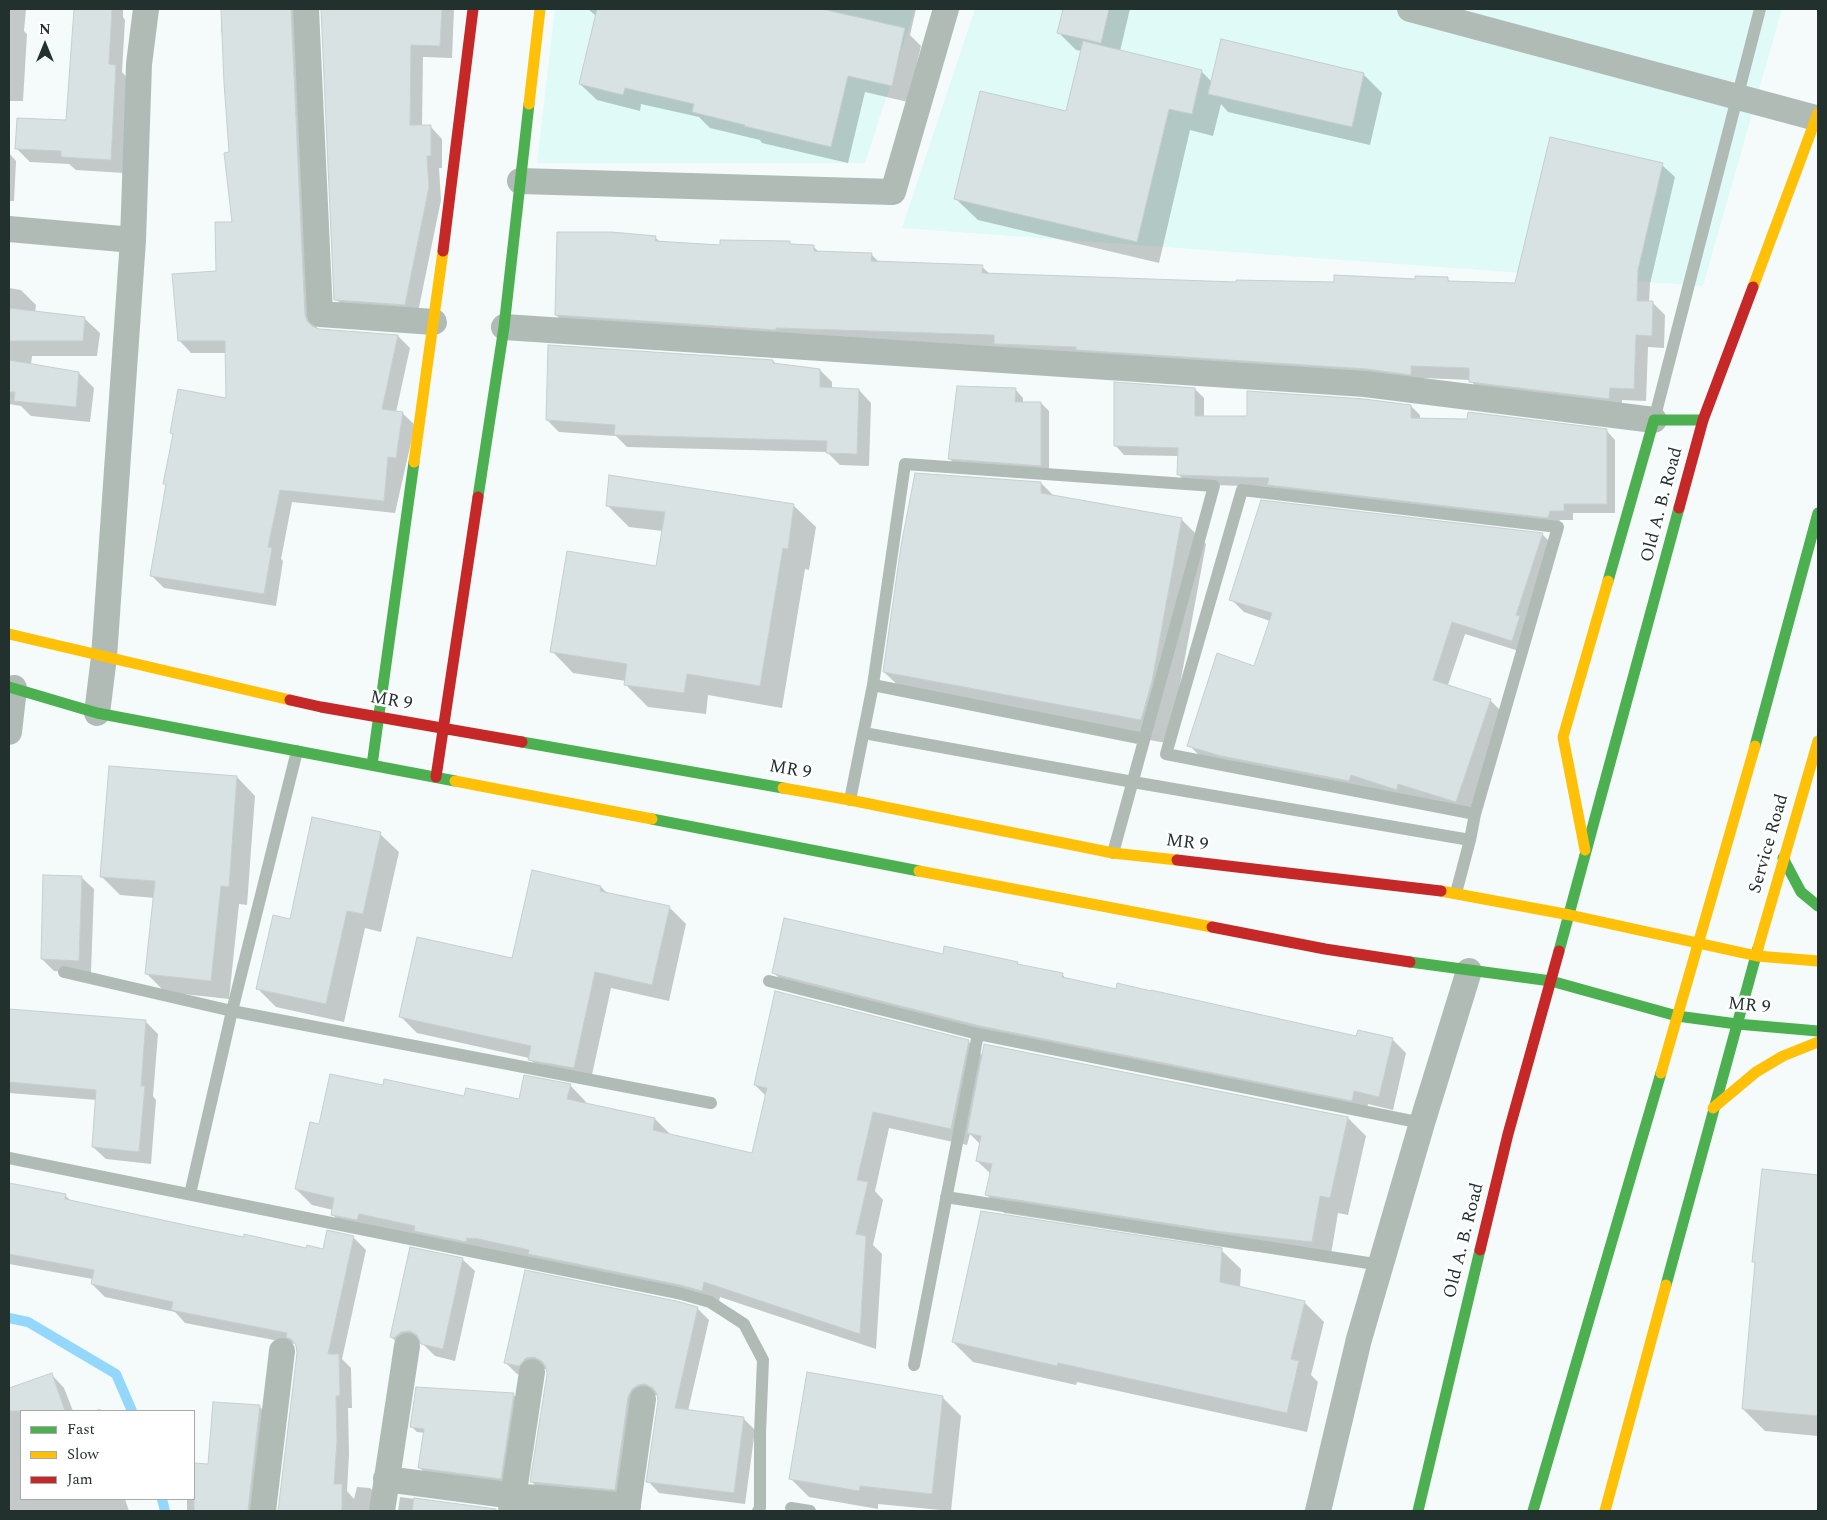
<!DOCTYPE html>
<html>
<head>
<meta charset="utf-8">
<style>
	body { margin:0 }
	#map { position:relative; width:1827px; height:1520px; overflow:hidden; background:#f4fbfa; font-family:Spectral,serif }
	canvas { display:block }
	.frame { position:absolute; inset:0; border:10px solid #22302e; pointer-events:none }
	.legend { position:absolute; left:20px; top:1410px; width:175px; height:90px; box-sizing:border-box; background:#fff; border:1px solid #a7acab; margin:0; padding:6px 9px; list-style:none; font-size:15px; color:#22302e }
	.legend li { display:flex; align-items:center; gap:10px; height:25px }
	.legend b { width:25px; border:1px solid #a7acab }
	.north { position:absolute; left:20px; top:20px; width:50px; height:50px; -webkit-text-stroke:4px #fff; paint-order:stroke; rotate:0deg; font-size:14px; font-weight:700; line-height:20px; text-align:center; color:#22302e }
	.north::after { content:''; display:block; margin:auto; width:18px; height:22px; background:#22302e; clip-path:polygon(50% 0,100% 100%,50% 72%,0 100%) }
</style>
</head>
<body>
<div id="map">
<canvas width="1827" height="1520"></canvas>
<div class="frame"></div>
<ul class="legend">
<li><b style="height:6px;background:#4caf50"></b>Fast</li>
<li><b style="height:6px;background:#ffc107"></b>Slow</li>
<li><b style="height:6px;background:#c62828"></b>Jam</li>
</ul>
<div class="north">N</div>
</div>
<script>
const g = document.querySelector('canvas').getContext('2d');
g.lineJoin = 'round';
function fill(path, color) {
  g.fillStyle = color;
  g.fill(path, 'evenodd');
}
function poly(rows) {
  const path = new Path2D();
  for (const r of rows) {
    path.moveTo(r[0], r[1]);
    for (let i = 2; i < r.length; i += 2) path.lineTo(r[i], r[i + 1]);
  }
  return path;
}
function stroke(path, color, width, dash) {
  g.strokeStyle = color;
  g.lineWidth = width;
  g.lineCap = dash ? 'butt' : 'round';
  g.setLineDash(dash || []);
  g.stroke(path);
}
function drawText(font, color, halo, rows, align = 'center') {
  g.font = font + ' Spectral,serif';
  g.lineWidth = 5;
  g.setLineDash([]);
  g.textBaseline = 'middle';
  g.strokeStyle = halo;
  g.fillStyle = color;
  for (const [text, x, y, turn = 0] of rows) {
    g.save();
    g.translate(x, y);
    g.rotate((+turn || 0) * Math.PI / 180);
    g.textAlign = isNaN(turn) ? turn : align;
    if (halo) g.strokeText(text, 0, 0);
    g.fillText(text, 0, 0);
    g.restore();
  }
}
fill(poly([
	[555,9,915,9,865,163,537,163],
	[975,9,1782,9,1703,286,902,228]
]), '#dffaf7');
fill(poly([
	[9,9,26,9,24,31,27,34,23,101,9,101],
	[75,9,123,9,123,17,125,20,122,72,129,80,124,173,76,170,69,164,30,162,16,148,67,122],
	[222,9,310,9,303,23,317,328,317,330,398,336,410,348,396,412,402,413,415,425,395,513,292,502,281,559,283,561,276,606,164,588,152,576,167,486,164,483,174,436,171,433,228,400,227,353,191,353,179,340,218,272,233,223,223,34,221,31],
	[322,9,454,9,452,58,423,57,422,126,430,126,442,139,442,168,439,168,441,200,417,317,348,312,336,299],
	[588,9,916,9,910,35,921,46,908,102,865,92,848,163,762,143,760,140,710,128,699,117,641,104,640,111,597,100,580,84,596,16],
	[1064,9,1130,9,1120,51,1201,71,1212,82,1363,74,1382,93,1370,145,1228,112,1221,104,1213,136,1190,130,1159,263,978,220,956,199,1067,113,1082,51,1076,50,1059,33],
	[9,153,16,161,14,201,9,201],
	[1662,165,1675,177,1650,284,1649,302,1652,302,1665,315,1664,348,1648,347,1646,401,1622,400,1622,411,1483,394,1470,380,1424,378,1424,387,569,328,556,315,655,237,660,242,721,247,789,242,793,246,813,246,819,252,871,254,880,263,982,267,990,274,1237,283,1335,283,1447,279,1451,282,1516,284],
	[9,288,21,290,36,305,35,313,84,318,100,333,97,356,32,356,31,365,79,373,94,388,90,422,31,416,21,406,9,404],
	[773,361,776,364,820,370,832,382,832,389,859,390,871,403,869,466,840,465,827,452,627,447,616,436,559,432,547,420],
	[1015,389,1023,398,1023,403,1041,403,1049,411,1049,473,957,467,949,458],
	[1195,389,1204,398,1204,418,1248,418,1411,406,1420,415,1420,419,1606,430,1615,440,1615,513,1573,513,1573,520,1560,520,1557,526,1277,494,1270,487,1188,484,1179,475,1179,456,1124,455,1115,445],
	[1041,483,1054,496,1182,520,1206,544,1176,706,1166,743,909,696,884,672],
	[1262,502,1543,535,1555,547,1525,653,1465,634,1448,685,1490,700,1503,713,1469,814,1202,758,1189,745,1255,667,1270,621,1244,612,1231,599],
	[607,505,794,506,816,527,809,570,805,569,782,708,708,695,706,714,648,707,626,685,626,681,573,673,552,651,657,567,663,531,629,527],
	[237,777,255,796,247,905,239,904,229,999,165,992,146,973,155,898,120,895,101,876],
	[380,834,399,852,381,932,365,928,344,1022,276,1007,257,988,291,920],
	[533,872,601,887,608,894,669,907,686,924,669,1001,611,988,590,1084,546,1076,529,1058,417,1033,401,1017,513,960],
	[81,877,94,889,91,973,54,971,42,959],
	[944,955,1017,963,1019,965,1062,974,1066,979,1117,990,1152,993,1357,1038,1392,1039,1406,1053,1393,1110,1368,1104,1366,1114,787,986,773,972],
	[9,1010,145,1021,158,1034,153,1096,156,1100,151,1164,106,1159,93,1147,97,1100,9,1093],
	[968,1041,983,1056,1348,1118,1366,1136,1348,1215,1338,1213,1330,1260,1242,1250,1004,1213,986,1194,991,1174,977,1161,981,1145,970,1134,967,1145,889,1128,875,1191,883,1200,873,1245,882,1254,876,1349,720,1297,718,1307,348,1231,332,1214,333,1210,312,1205,296,1189,320,1125,383,1087,465,1097,520,1101,570,1085,586,1102,586,1105,655,1119,671,1135,753,1154,766,1096,755,1085],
	[1764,1171,1818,1177,1818,1436,1765,1431,1743,1409,1756,1264,1753,1261],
	[9,1184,65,1195,72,1202,190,1228,307,1249,324,1251,353,1237,366,1250,342,1359,351,1368,352,1408,348,1408,349,1454,347,1491,354,1499,357,1487,370,1488,383,1500,381,1511,279,1511,298,1353,295,1344,185,1323,175,1312,105,1297,92,1284,93,1279,9,1264],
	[1221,1250,1241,1269,1240,1288,1304,1302,1324,1322,1311,1375,1318,1382,1307,1432,1077,1382,1076,1385,973,1362,953,1342],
	[462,1259,475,1271,455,1361,435,1356,422,1343,414,1344,404,1349,391,1337],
	[697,1308,709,1320,688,1411,744,1419,755,1430,745,1504,659,1493,648,1481,659,1401,658,1395,657,1395,650,1396,626,1501,543,1493,532,1482,548,1374,548,1369,538,1369,530,1377,517,1374,505,1362],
	[52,1375,64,1388,73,1411,21,1411,21,1499,125,1499,129,1511,9,1511,9,1389],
	[513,1394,519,1400,506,1484,426,1474,420,1468,425,1433,417,1432,411,1426],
	[942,1397,961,1416,951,1511,878,1504,878,1509,809,1497,790,1478],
	[214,1403,260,1407,273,1419,262,1511,187,1511,187,1499,194,1499,194,1464,209,1465],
	[100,1409,102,1411,92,1411],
	[400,1497,496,1510,497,1511,398,1511]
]), '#0003');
stroke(poly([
	[9,1318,28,1322,116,1374,132,1411],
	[162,1499,165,1511]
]), '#93d7fd', 10);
const building = poly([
	[74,9,112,9,109,64,116,65,111,160,61,157,61,151,15,149,17,118,66,120,74,9],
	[221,9,291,9,305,315,307,321,312,326,319,329,398,335,382,409,403,412,396,458,388,457,384,501,280,490,268,547,272,548,264,594,150,576,166,484,163,484,173,434,170,433,178,389,226,398,225,341,178,341,172,274,216,271,215,222,232,222,224,153,229,152,224,83,221,9],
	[321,9,442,9,440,46,411,45,410,125,431,125,431,156,427,156,429,187,405,305,334,300,321,9],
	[597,9,822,9,905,28,892,86,848,76,831,147,744,126,745,125,692,112,694,104,625,88,623,95,579,84,597,9],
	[1063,9,1109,9,1101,43,1057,33,1063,9],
	[1221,39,1364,73,1352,127,1208,94,1221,39],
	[1083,41,1202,70,1192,114,1169,109,1137,242,954,199,980,91,1066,111,1083,41],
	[1550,137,1663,163,1638,270,1637,301,1653,301,1652,336,1636,335,1634,389,1610,388,1609,399,1469,382,1469,368,1411,366,1411,375,1366,369,1076,350,1076,347,994,344,994,335,776,328,776,330,555,315,557,232,611,232,656,236,655,241,720,245,720,240,790,241,790,244,814,245,814,251,872,253,871,261,983,265,982,273,1236,282,1236,280,1334,282,1334,275,1415,279,1415,276,1448,277,1448,281,1515,283,1550,137],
	[9,308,85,317,83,341,9,341,9,308],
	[548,345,773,360,773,363,820,369,820,387,859,389,857,454,826,453,827,441,614,435,615,425,546,420,548,345],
	[9,360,79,372,76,407,14,401,15,392,9,392,9,360],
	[1114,382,1195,388,1195,416,1247,416,1247,391,1364,399,1411,405,1411,418,1467,419,1468,412,1607,429,1607,504,1564,504,1564,511,1550,511,1548,518,1267,485,1269,478,1177,475,1178,448,1114,446,1114,382],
	[957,386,1016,388,1015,402,1041,402,1041,466,948,459,957,386],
	[915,473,1041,482,1041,493,1182,518,1152,681,1141,720,883,672,901,546,915,473],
	[609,475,794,504,788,549,783,548,760,686,687,674,684,693,624,685,627,664,550,652,567,551,656,566,665,512,606,506,609,475],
	[1261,500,1543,533,1516,615,1520,616,1512,641,1452,622,1433,680,1491,699,1456,802,1398,784,1397,790,1351,775,1349,781,1221,756,1187,746,1217,653,1254,666,1272,613,1229,600,1261,500],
	[109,766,237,776,229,887,221,886,211,981,145,974,155,881,100,877,109,766],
	[312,817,381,832,363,914,347,911,326,1004,256,989,273,915,290,919,312,817],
	[532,870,601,886,600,891,670,906,652,985,595,972,574,1068,528,1060,531,1046,399,1017,417,937,512,958,532,870],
	[43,875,82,876,79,961,41,959,43,875],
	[784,918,943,954,944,946,1018,962,1017,964,1063,973,1062,977,1116,989,1117,983,1151,991,1151,990,1356,1036,1358,1030,1393,1038,1379,1097,1354,1091,1352,1101,980,1026,778,975,772,973,784,918],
	[775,991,969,1040,951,1129,873,1112,857,1180,868,1182,856,1234,866,1236,860,1334,704,1282,702,1291,680,1285,528,1254,529,1250,474,1238,474,1239,467,1238,466,1242,414,1231,415,1226,359,1214,357,1220,331,1215,334,1198,295,1189,310,1122,319,1124,330,1074,383,1085,384,1079,464,1096,466,1088,519,1099,524,1075,571,1084,567,1099,655,1118,653,1130,752,1153,767,1088,754,1085,775,991],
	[9,1009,146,1020,141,1086,145,1086,139,1152,92,1147,96,1090,9,1082,9,1009],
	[984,1044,1348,1117,1330,1198,1320,1196,1312,1242,1223,1232,985,1195,992,1164,976,1161,981,1136,967,1133,984,1044],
	[1762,1169,1818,1175,1818,1416,1742,1409,1755,1262,1752,1262,1762,1169],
	[9,1183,66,1194,65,1199,190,1226,244,1237,244,1234,306,1248,307,1245,323,1249,327,1230,354,1236,328,1354,339,1354,340,1396,336,1396,337,1441,334,1484,342,1484,342,1511,278,1511,297,1353,296,1345,291,1339,286,1337,287,1333,171,1310,173,1302,91,1284,94,1270,9,1254,9,1183],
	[981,1211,1222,1248,1220,1282,1305,1301,1291,1359,1299,1361,1287,1413,1058,1363,1057,1366,952,1342,981,1211],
	[410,1247,463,1258,443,1349,421,1344,417,1335,410,1331,401,1332,394,1338,390,1337,410,1247],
	[525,1270,676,1301,698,1307,675,1408,744,1417,734,1493,646,1482,658,1401,657,1394,653,1388,645,1384,638,1385,632,1389,628,1397,615,1490,530,1482,547,1374,546,1367,542,1361,534,1357,526,1358,519,1366,504,1363,525,1270],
	[807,1372,943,1396,932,1494,860,1486,859,1491,789,1479,807,1372],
	[52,1373,65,1411,9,1411,9,1388,52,1373],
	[416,1387,514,1393,501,1479,418,1468,424,1429,410,1427,416,1387],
	[213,1402,260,1405,248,1511,194,1511,194,1463,208,1464,213,1402],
	[414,1498,496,1509,496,1511,412,1511,414,1498]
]);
fill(building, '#d8e2e3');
stroke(building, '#c6cfd0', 1);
stroke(poly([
	[1654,420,1760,9],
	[864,733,1133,782,1470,840],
	[850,800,873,685],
	[1113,853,1214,486,905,464,873,685,1144,739],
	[1456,893,1470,840,1475,814,1558,527,1242,490,1166,754,1475,814],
	[64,972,232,1011,711,1103],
	[769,981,978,1034,1422,1123],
	[9,1158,678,1293,710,1302,744,1324,763,1360,760,1433,760,1508,758,1511],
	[190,1194,232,1011,297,751],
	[946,1197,1381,1265],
	[914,1365,978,1034],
	[791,1508,810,1511]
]), '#b0bbb5', 12);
stroke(poly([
	[306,9,320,314,434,322],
	[1410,9,1816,118],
	[520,181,893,192,946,9],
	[9,229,133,240,104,657,97,713],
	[133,240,139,64,146,9],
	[504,327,1365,384,1654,420],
	[9,732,14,688],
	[386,1479,514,1496,628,1506],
	[263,1511,282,1351],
	[382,1511,407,1346],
	[511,1511,532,1372],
	[627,1511,643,1399],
	[1318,1511,1359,1339,1422,1123,1469,971]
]), '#b0bbb5', 26);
stroke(poly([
	[478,497,504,327,529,104],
	[1608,581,1654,420,1703,420],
	[9,687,97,713,455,781],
	[522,742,783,788],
	[1755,746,1818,513],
	[372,765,414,462],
	[652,819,919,871],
	[1783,858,1801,892,1818,906],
	[1559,951,1679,508],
	[1410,962,1551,981,1677,1016,1737,1024,1818,1031],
	[1666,1285,1758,948],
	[1418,1511,1480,1250],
	[1533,1511,1661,1073]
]), '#4caf50', 11);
stroke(poly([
	[529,104,540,9],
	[1753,287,1818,113],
	[414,462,443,251],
	[9,634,290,700],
	[455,781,652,819],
	[783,788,850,800,1113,853,1177,860],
	[1585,850,1563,737,1608,581],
	[919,871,1212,927],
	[1441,891,1570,915,1757,956,1818,961],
	[1758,948,1818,741],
	[1661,1073,1755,746],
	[1713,1108,1756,1072,1783,1056,1818,1042],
	[1605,1511,1666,1285]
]), '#ffc107', 11);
stroke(poly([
	[443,251,473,9],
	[1679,508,1703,420,1753,287],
	[290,700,321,707,522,742],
	[436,777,478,497],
	[1177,860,1441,891],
	[1212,927,1325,949,1410,962],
	[1480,1250,1508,1134,1559,951]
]), '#c62828', 11);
drawText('18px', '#22302e', '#fff', [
	["Old A. B. Road",1663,505,-75],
	["MR 9",391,702,10],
	["MR 9",790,771,10],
	["MR 9",1187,844,7],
	["Service Road",1770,844,-74],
	["MR 9",1749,1007,6],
	["Old A. B. Road",1465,1241,-76]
]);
</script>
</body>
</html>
